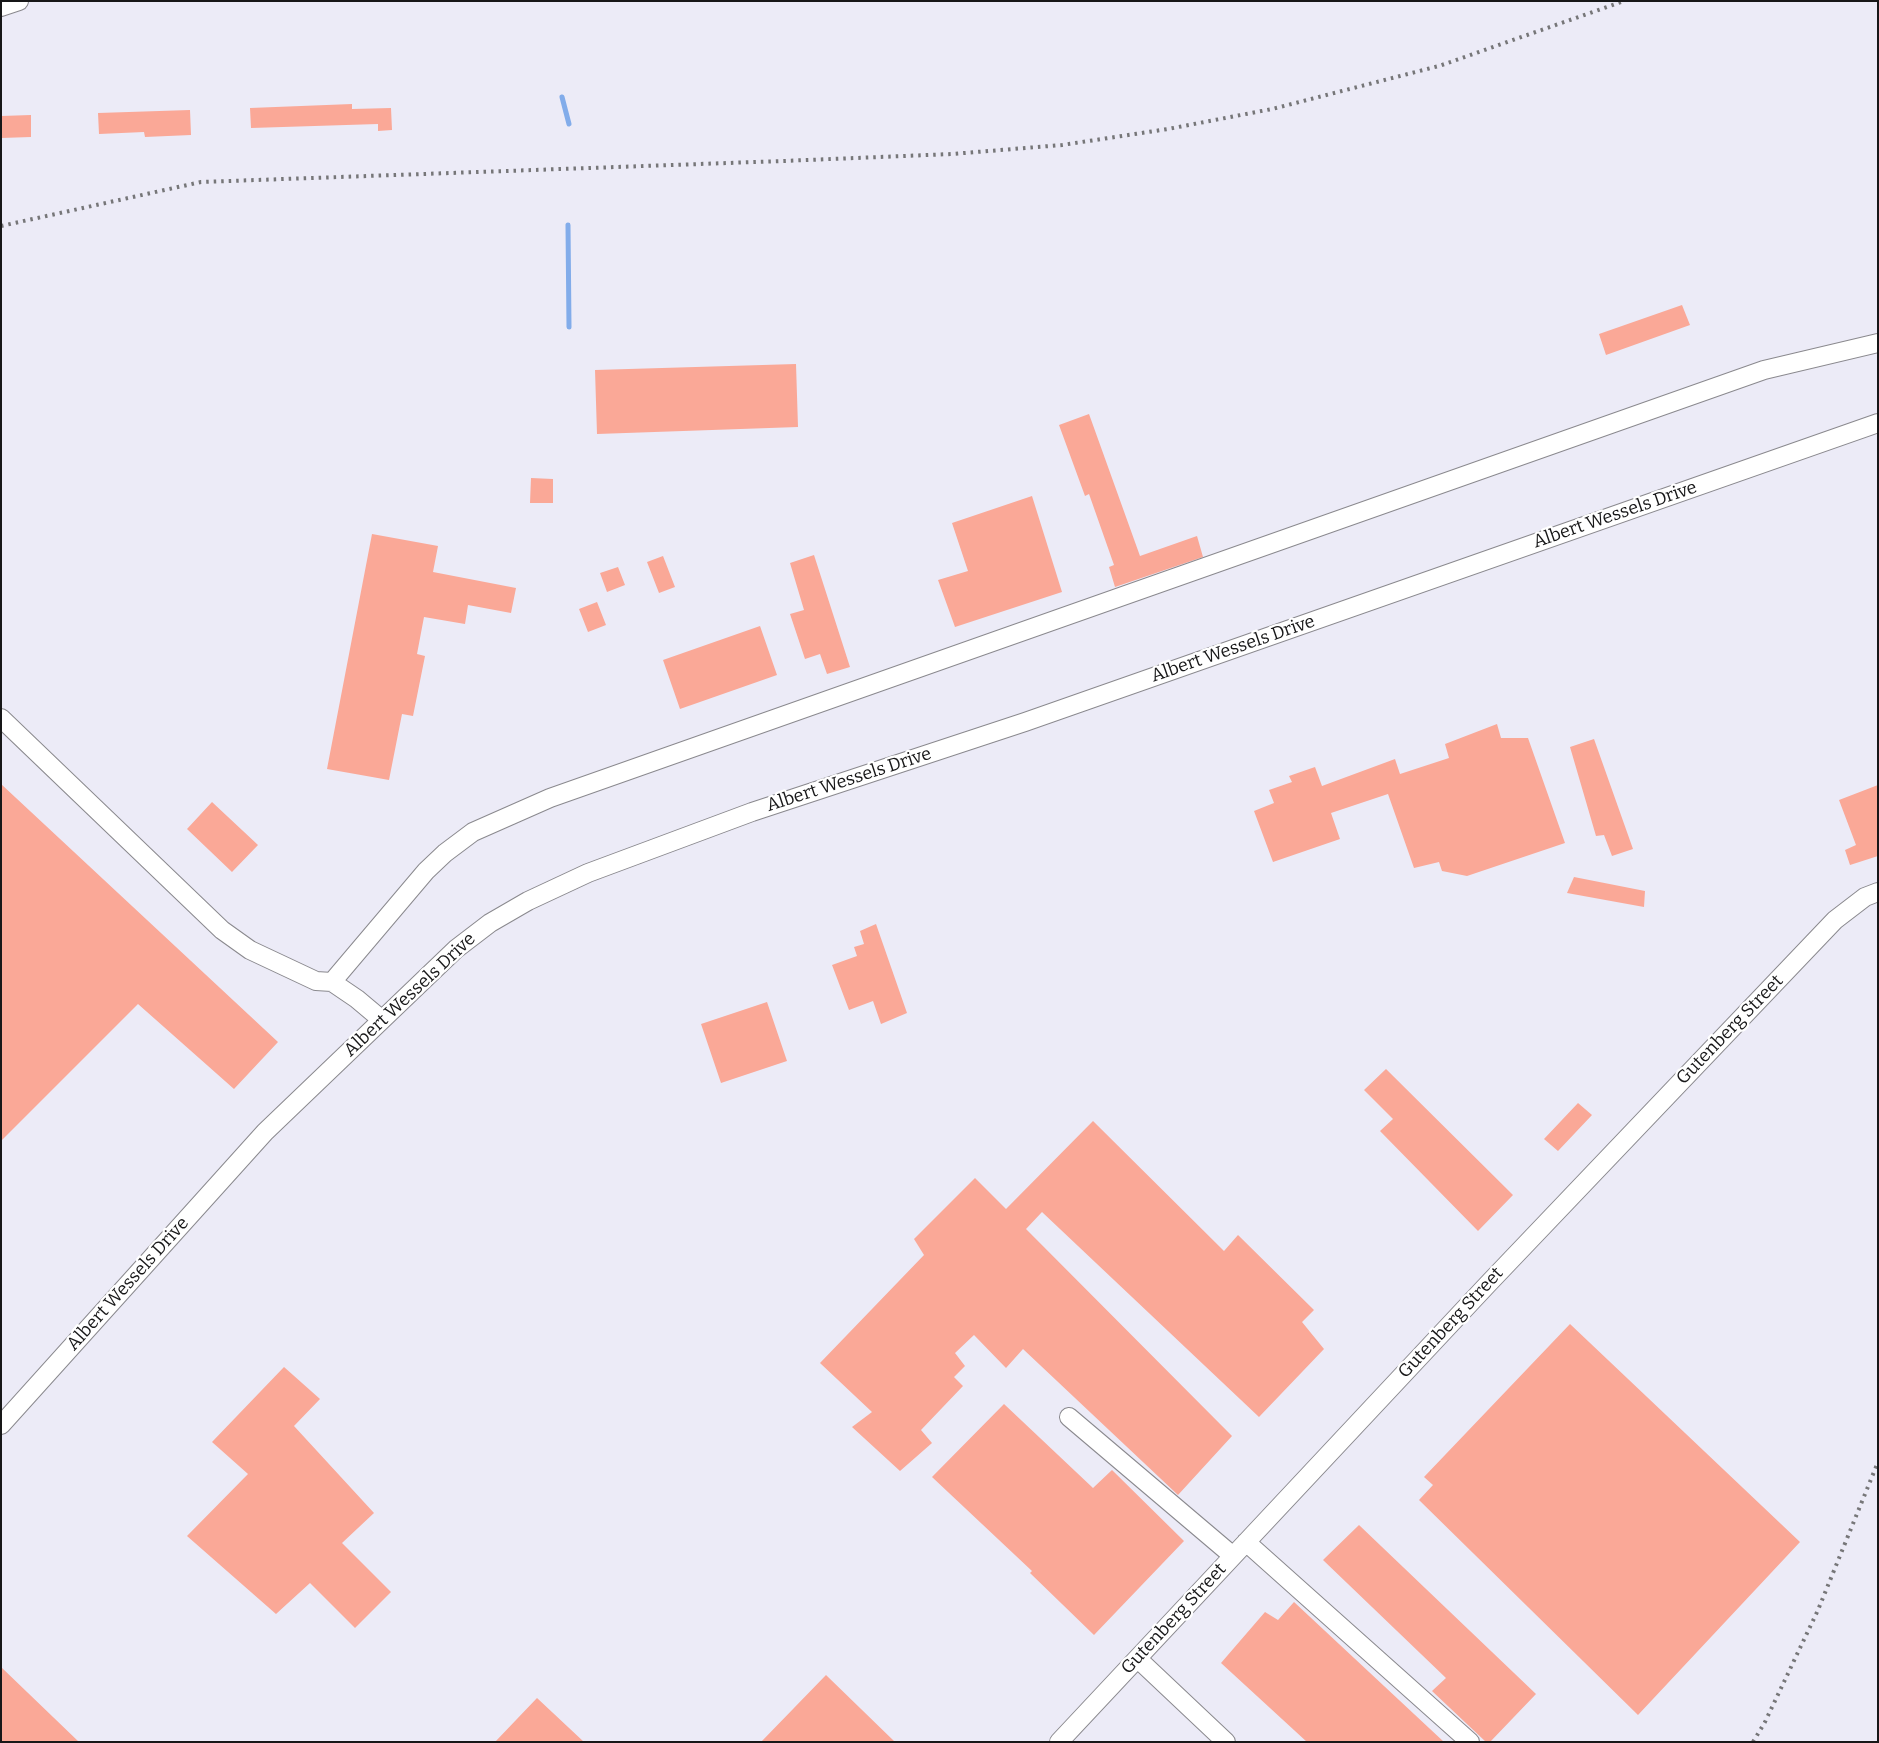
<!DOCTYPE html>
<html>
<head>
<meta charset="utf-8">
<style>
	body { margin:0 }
	#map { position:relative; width:1879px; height:1743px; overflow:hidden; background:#f4f4f8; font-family:Bitter,serif }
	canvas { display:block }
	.frame { position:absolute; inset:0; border:2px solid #171718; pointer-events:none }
</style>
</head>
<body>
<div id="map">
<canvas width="1879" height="1743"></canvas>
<div class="frame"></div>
</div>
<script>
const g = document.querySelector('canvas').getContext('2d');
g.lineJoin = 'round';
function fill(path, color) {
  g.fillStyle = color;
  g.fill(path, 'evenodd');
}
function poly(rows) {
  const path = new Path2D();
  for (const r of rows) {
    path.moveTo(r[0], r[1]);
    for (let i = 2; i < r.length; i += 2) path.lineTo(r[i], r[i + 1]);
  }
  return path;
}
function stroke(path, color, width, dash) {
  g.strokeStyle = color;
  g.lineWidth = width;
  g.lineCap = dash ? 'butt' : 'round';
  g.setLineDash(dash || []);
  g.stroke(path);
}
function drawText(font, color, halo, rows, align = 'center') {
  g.font = font + ' Bitter,serif';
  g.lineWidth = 4.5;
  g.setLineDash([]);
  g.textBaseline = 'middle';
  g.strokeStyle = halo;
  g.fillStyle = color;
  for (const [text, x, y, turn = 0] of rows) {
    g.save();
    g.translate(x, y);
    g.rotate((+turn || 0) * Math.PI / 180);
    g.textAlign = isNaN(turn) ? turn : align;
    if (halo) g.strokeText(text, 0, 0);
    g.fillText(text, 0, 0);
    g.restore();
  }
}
fill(poly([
	[1,1,1878,1,1878,1742,1,1742]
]), '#ecebf7');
stroke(poly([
	[562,97,569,124],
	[568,225,569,327]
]), '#82acea', 5);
fill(poly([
	[352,104,352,109,391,108,392,130,378,131,378,124,251,128,250,108],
	[190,110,191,135,145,137,144,132,99,134,98,113],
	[31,115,31,137,1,138,1,116],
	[1682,305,1690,325,1606,355,1599,334],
	[796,364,798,427,597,434,595,370],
	[1089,414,1140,556,1197,536,1203,557,1115,587,1109,567,1114,565,1089,494,1085,496,1059,425],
	[531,478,553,479,553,503,530,503],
	[1032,496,1062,592,955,627,938,580,968,571,952,523],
	[372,534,438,546,433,572,516,588,511,613,468,605,465,624,424,617,417,654,425,656,413,716,402,714,389,780,327,769],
	[814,555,850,667,827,674,820,654,805,659,790,614,804,610,790,563],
	[663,556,675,587,659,593,647,562],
	[618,567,625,585,607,592,600,573],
	[597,602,606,625,588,632,579,609],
	[760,626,777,675,680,709,663,660],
	[1497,724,1501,738,1528,738,1565,843,1467,876,1442,871,1439,862,1414,868,1388,794,1331,813,1340,839,1273,862,1254,811,1274,803,1269,790,1292,782,1289,776,1315,767,1322,786,1395,759,1400,774,1449,758,1445,744],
	[1594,739,1633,849,1612,856,1604,835,1596,836,1570,747],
	[1,784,278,1042,234,1089,138,1004,1,1141],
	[1878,785,1878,856,1850,865,1845,850,1856,845,1839,800],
	[212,802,258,845,232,872,187,829],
	[1574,877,1645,891,1644,907,1567,893],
	[876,924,907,1013,881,1024,873,1001,849,1010,832,965,857,956,854,947,864,944,860,931],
	[767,1002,787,1061,721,1083,701,1024],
	[1386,1069,1513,1195,1478,1231,1380,1131,1393,1119,1364,1090],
	[1578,1103,1592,1115,1558,1151,1544,1139],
	[1093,1121,1224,1251,1238,1235,1314,1310,1302,1322,1324,1349,1259,1417,1042,1212,1026,1229,1232,1436,1178,1495,1023,1349,1006,1368,974,1335,955,1353,965,1366,954,1377,963,1386,921,1430,932,1443,900,1471,852,1427,872,1412,820,1363,924,1255,914,1239,975,1178,1006,1209],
	[1570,1324,1800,1542,1638,1715,1419,1500,1433,1485,1424,1477],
	[284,1367,320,1399,294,1426,374,1513,342,1543,391,1592,355,1628,310,1583,276,1614,187,1536,248,1474,212,1442],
	[1004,1404,1093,1488,1112,1470,1184,1541,1094,1635,1030,1573,1032,1571,932,1477],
	[1359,1525,1536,1694,1490,1742,1486,1742,1432,1691,1446,1678,1323,1560],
	[1294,1602,1444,1742,1307,1742,1221,1663,1265,1612,1278,1620],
	[1,1667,79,1742,1,1742],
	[826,1675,895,1742,761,1742],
	[537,1698,584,1742,495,1742]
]), '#faa897');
const minor = poly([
	[1,7,19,1],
	[1,718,222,930,250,950,316,981,332,982,357,999,382,1020],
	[332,982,426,871,445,853,473,832,550,798,1764,370,1878,343],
	[1069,1417,1233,1556],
	[1,1425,265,1132,456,949,490,923,528,901,588,873,752,812,1025,722,1878,423],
	[1246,1542,1470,1742],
	[1138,1659,1226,1742],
	[1059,1742,1487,1285,1835,920,1865,897,1878,892]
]);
stroke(minor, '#8a898e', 20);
stroke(minor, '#fff', 18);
stroke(poly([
	[1,226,201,182,783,161,952,154,1062,145,1168,129,1272,109,1439,66,1624,1],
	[1753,1742,1765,1722,1818,1610,1878,1462]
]), '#767678', 4, [2.5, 5]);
drawText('18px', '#171718', '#fff', [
	["Albert Wessels Drive",1615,515,-19],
	["Albert Wessels Drive",1233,649,-19],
	["Albert Wessels Drive",849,780,-18],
	["Albert Wessels Drive",410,995,-43],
	["Gutenberg Street",1730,1030,-46],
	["Albert Wessels Drive",128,1284,-48],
	["Gutenberg Street",1451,1323,-47],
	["Gutenberg Street",1174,1619,-47]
]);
</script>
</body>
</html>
